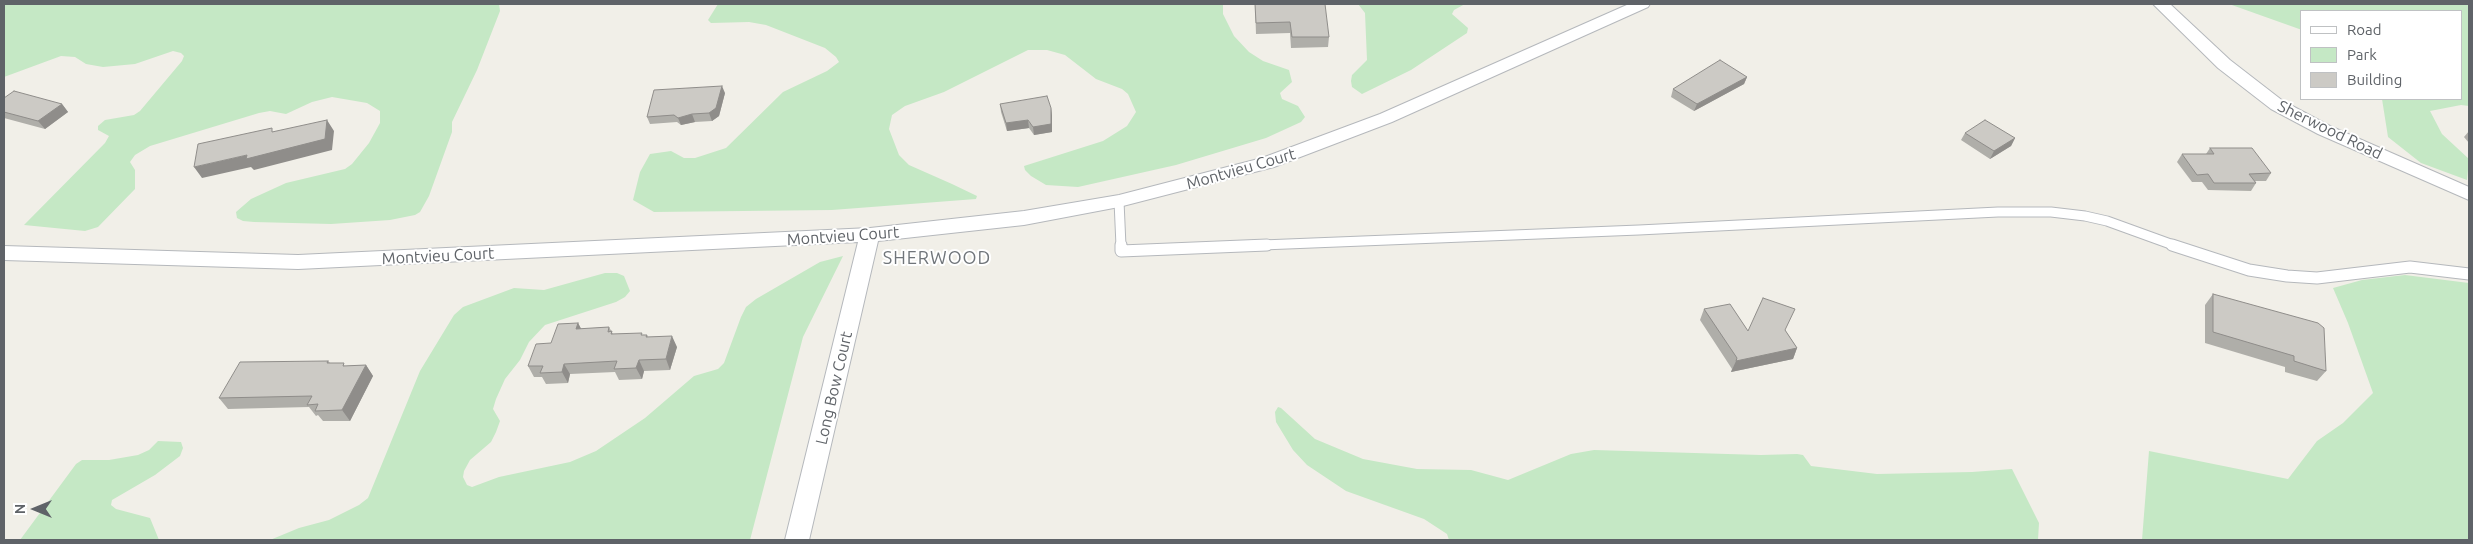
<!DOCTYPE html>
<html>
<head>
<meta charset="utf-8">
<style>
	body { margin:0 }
	#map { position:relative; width:2473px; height:544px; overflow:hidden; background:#f1efe8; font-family:Ubuntu,sans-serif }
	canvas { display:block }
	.frame { position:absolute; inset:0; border:5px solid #5f6368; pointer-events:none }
	.legend { position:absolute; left:2300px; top:10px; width:162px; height:90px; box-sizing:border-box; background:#fff; border:1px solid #bfc1c3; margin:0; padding:6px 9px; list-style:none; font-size:15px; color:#5f6368 }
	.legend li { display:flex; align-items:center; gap:10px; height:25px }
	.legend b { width:25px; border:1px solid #bfc1c3 }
	.north { position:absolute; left:10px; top:484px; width:50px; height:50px; -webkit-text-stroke:4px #fff; paint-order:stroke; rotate:270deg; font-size:14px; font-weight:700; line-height:20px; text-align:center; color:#5f6368 }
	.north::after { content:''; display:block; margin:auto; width:18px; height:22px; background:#5f6368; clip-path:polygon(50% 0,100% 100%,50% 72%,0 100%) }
</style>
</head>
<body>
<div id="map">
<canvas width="2473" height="544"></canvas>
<div class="frame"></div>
<ul class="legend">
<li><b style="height:6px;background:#fff"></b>Road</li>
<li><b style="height:14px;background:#c5e8c5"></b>Park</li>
<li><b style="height:14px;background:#cccac5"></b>Building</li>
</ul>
<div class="north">N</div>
</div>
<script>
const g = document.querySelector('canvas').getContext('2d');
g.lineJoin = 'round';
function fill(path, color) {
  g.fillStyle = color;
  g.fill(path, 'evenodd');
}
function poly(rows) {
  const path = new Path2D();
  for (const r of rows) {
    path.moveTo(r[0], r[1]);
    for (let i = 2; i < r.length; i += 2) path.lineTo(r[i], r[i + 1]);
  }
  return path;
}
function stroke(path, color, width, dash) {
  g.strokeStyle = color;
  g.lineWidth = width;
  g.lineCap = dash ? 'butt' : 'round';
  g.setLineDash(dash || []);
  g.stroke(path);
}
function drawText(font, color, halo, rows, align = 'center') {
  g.font = font + ' Ubuntu,sans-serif';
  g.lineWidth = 4;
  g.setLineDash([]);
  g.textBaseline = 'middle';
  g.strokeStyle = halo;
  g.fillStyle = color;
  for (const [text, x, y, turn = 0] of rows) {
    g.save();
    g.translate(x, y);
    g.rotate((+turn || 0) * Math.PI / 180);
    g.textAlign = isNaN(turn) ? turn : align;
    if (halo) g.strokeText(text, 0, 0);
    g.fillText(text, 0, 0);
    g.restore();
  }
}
fill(poly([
	[4,4,499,4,500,11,477,70,452,122,452,132,429,196,420,212,415,215,390,220,331,224,254,222,243,221,237,218,236,212,251,199,286,183,345,169,352,164,369,143,380,123,380,111,367,103,332,97,312,102,286,114,270,111,259,113,150,146,135,155,130,162,135,170,135,189,98,227,85,231,24,225,105,143,109,136,98,130,98,126,105,120,134,115,140,111,182,61,184,56,181,53,173,51,135,64,103,67,86,64,75,57,61,56,4,77],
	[718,4,1223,4,1223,14,1234,36,1249,52,1263,61,1289,70,1292,82,1280,93,1282,99,1298,106,1305,117,1301,122,1266,138,1176,165,1078,187,1046,185,1031,176,1025,170,1024,166,1103,141,1127,126,1136,112,1128,94,1122,89,1096,79,1065,55,1047,50,1028,50,944,92,905,106,892,115,889,129,899,155,909,165,952,184,977,196,976,199,832,210,654,212,633,200,640,172,650,154,671,151,684,158,695,158,726,148,783,92,827,71,839,62,836,57,825,48,766,25,749,22,711,23,708,20],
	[1358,4,1465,4,1454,10,1452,14,1468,28,1467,33,1411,70,1362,94,1352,87,1351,81,1352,75,1367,60,1365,13],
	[2229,4,2469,4,2469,106,2461,105,2430,111,2442,134,2469,159,2467,180,2421,163,2388,137,2382,99,2462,99,2462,11,2302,11,2302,30],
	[843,256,803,337,750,540,270,540,299,528,329,520,359,505,368,498,420,371,454,315,463,307,514,288,544,290,605,273,617,273,624,276,630,291,625,297,616,302,545,325,529,342,520,360,505,379,496,399,493,409,500,421,496,432,491,442,470,460,464,471,463,477,467,485,472,487,499,477,570,462,596,451,645,418,694,376,718,369,724,363,741,317,746,307,756,299,820,262],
	[2405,275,2469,283,2469,540,2142,540,2149,451,2288,479,2317,441,2343,423,2373,393,2348,323,2333,288,2362,280],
	[1278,407,1281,408,1315,439,1363,459,1417,469,1471,470,1508,480,1571,454,1594,450,1761,455,1797,454,1803,455,1811,466,1877,474,1972,472,2012,469,2039,523,2038,540,1449,540,1447,534,1424,519,1346,491,1307,465,1293,450,1276,422,1275,412],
	[158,441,181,442,183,448,180,456,155,475,112,500,111,505,116,509,150,518,159,540,20,540,76,464,82,460,109,460,138,455,149,450]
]), '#c5e8c5');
const serviceFar1 = poly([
	[1119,201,1121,246],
	[1237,246,1639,230,1998,212,2051,212,2085,216,2107,221,2176,246]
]);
const service = poly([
	[1121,245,1121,251,1267,245],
	[2172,245,2249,270,2287,276,2317,278,2410,267,2469,274]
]);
const minor = poly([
	[1629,4,1650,4,1648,7,1392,122,1274,167,1119,207,1024,225,878,241,809,540,785,540,858,242,298,269,4,260,4,246,298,255,870,228,1024,211,1119,195,1262,158,1380,114,1629,4],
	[2153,4,2170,4,2230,60,2283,101,2330,126,2469,187,2469,200,2318,134,2271,109,2218,68,2153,4]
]);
stroke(serviceFar1, '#b5b8bc', 11);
stroke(service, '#b5b8bc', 13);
stroke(minor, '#b5b8bc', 2);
stroke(serviceFar1, '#fff', 9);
stroke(service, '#fff', 11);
fill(minor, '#fff');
fill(poly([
	[1255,4,1329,37,1328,47,1291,48,1290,33,1256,34],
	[1747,77,1744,84,1694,111,1671,97,1673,89],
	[725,93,719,116,712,121,695,122,681,125,677,122,650,124,647,117],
	[4,98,62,104,68,112,45,129,4,118],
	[1000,104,1051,108,1052,116,1052,132,1034,135,1029,128,1007,131,1001,112],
	[2469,131,2469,143,2464,137],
	[1965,133,2015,138,2011,146,1990,159,1961,140],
	[2210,148,2271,173,2266,181,2255,181,2256,183,2251,191,2208,190,2202,182,2192,182,2177,162,2182,154,2206,154],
	[2213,294,2326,371,2317,381,2285,372,2285,367,2205,343,2205,305],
	[1704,309,1748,331,1785,330,1797,348,1793,359,1731,372,1732,369,1700,320],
	[578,323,581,329,609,327,613,334,647,335,648,337,677,347,670,370,644,371,642,379,619,380,615,372,570,374,568,383,546,384,542,377,534,377,528,366],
	[328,361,330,363,346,366,366,365,373,376,350,421,323,421,318,415,316,416,309,407,228,409,219,398]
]), '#afaea9');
fill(poly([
	[1747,77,1744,84,1694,111,1697,104],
	[722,86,725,93,719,116,712,121,709,113],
	[62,104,68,112,45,129,38,121],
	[1051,108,1052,116,1052,132,1034,135,1033,127],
	[692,114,695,122,681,125,678,118],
	[327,120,334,131,332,150,254,170,251,167,202,178,194,167,247,155],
	[1028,120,1029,128,1007,131,1006,123],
	[2015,138,2011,146,1990,159,1994,151],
	[578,323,584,334,576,329],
	[672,336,677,347,670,370,666,359],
	[1797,348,1793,359,1731,372,1736,361],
	[639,360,644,371,642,379,636,368],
	[564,364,570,374,568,383,562,372],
	[366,365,373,376,350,421,342,410]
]), '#8f8d8a');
const building = poly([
	[1255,4,1325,4,1329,37,1292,37,1290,22,1256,23,1255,4],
	[1720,60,1747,77,1697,104,1673,89,1720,60],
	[722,86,716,108,709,113,692,114,678,118,674,115,647,117,654,90,722,86],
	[14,91,62,104,38,121,4,112,4,98,14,91],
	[1047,96,1051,108,1051,124,1033,127,1028,120,1006,123,1000,104,1047,96],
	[327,120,325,139,246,159,247,155,194,167,198,144,272,128,272,132,327,120],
	[1985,120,2015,138,1994,151,1965,133,1985,120],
	[2210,148,2252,148,2271,173,2249,174,2256,183,2214,183,2208,174,2197,175,2182,154,2214,154,2210,148],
	[2213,294,2318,323,2324,328,2326,371,2294,361,2294,356,2213,332,2213,294],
	[1763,298,1795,309,1785,330,1797,348,1736,361,1737,358,1704,309,1730,304,1748,331,1763,298],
	[578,323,576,329,609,327,608,332,612,331,611,334,642,333,641,335,647,335,646,337,672,336,666,359,639,360,636,368,614,369,617,361,564,364,562,372,540,373,543,366,528,366,536,344,551,343,558,324,578,323],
	[328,361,327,363,344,363,343,366,366,365,342,410,315,411,318,404,307,405,312,396,219,398,240,362,328,361]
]);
fill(building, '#cccac5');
stroke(building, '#8f8d8a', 1);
drawText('16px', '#5f6368', '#fff', [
	["Sherwood Road",2330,130,26],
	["Montvieu Court",1241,169,-16],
	["Montvieu Court",843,236,-4],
	["Montvieu Court",438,256,-3],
	["Long Bow Court",834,388,-77]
]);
g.letterSpacing = '1px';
drawText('18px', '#70757a', '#fff', [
	["SHERWOOD",937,258]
]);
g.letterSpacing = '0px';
</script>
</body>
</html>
